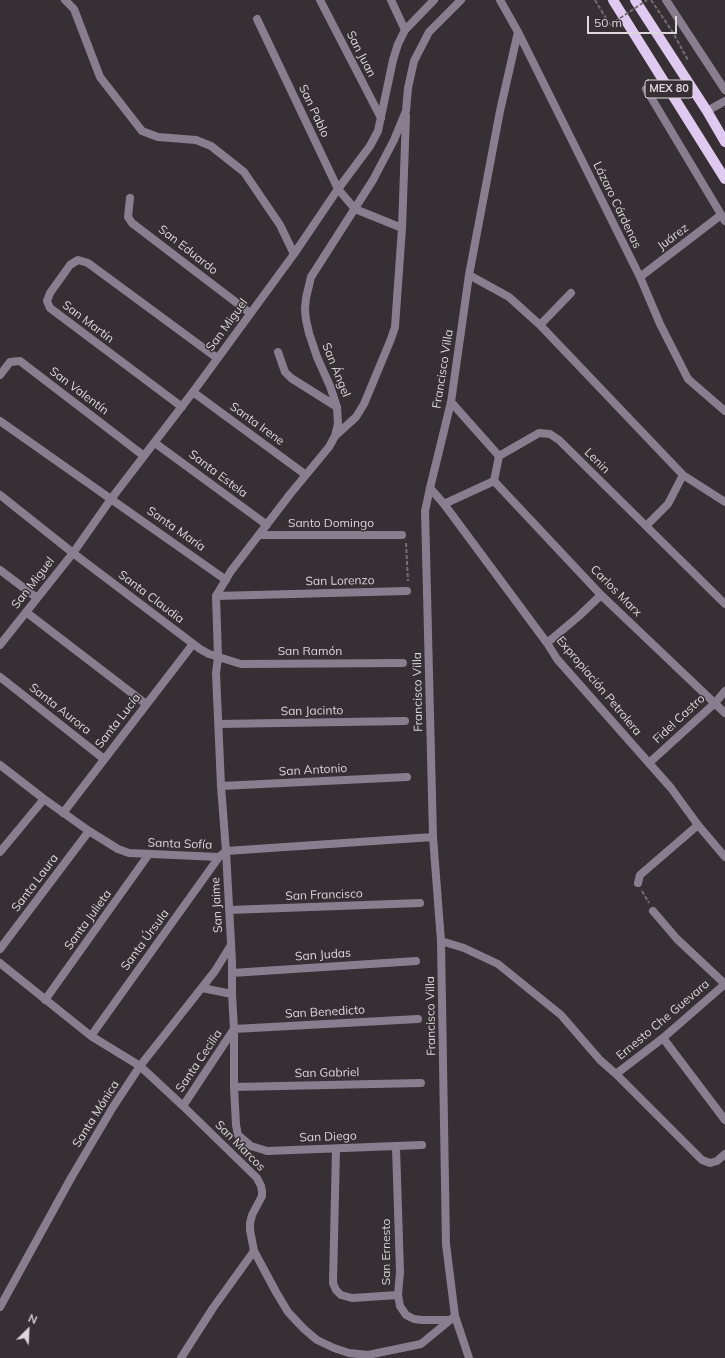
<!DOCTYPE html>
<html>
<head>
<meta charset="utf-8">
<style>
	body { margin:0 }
	#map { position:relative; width:725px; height:1358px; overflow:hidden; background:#363034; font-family:Mulish,sans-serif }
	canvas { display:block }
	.north { position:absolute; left:8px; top:1310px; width:40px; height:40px; -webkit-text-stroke:3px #363034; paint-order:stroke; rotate:24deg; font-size:11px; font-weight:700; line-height:16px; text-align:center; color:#dbd7da }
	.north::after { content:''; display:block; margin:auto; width:14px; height:18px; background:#dbd7da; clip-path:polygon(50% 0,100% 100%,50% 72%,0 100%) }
	.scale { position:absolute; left:587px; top:16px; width:90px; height:18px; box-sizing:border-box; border:2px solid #dbd7da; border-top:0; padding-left:5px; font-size:12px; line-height:14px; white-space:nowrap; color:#dbd7da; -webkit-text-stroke:3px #363034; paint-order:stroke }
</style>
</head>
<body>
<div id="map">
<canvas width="725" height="1358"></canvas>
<div class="north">N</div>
<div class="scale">50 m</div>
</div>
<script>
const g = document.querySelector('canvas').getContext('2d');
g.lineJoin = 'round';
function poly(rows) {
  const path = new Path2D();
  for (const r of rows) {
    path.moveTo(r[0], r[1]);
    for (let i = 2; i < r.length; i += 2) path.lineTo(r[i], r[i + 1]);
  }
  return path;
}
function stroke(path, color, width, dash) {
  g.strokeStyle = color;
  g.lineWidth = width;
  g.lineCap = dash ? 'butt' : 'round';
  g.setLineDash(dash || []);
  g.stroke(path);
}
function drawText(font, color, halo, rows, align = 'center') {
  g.font = font + ' Mulish,sans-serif';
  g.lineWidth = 3;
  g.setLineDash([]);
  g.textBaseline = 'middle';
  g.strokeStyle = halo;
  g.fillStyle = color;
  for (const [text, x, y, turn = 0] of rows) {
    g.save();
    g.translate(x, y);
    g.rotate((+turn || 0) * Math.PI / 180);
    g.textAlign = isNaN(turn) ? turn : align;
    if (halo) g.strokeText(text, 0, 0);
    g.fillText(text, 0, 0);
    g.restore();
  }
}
stroke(poly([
	[595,0,610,25],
	[651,0,672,31,688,60],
	[406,543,408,581],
	[642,891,649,903]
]), '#746e72', 2, [4, 2]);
stroke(poly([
	[65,0,74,9,100,77,142,131,158,137,196,140,211,146,244,172,280,225,294,254],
	[320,0,381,118],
	[391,0,405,30],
	[500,0,518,32,640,277,660,324,688,379,725,411],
	[666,0,725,90],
	[257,19,338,189,355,209,402,228],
	[646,89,725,221],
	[707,111,725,101],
	[130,198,128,217,132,223,250,313],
	[469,275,509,297,540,325,683,475,725,502],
	[640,277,721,215],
	[540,325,571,293],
	[278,352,285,372,291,378,337,407],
	[0,375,10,362,20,361,144,456],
	[193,392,306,475],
	[451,402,499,456],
	[182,407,50,308,47,301,50,293,70,265,78,260,88,263,217,358],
	[0,421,226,580],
	[335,436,356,417,364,404,391,339,395,327,402,228,406,116],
	[155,443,267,525],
	[494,481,601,595,725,713],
	[430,488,444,504,547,643,557,659,671,788,698,825,725,857],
	[0,495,73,553,200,649,209,654,241,664,403,663],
	[444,504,494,481,499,456,539,433,550,434,559,440,725,604],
	[646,526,668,504,683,475],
	[260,535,402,535],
	[0,570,37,598],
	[216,596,407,591],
	[26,612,146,704],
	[547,643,579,616,601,595],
	[0,645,73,553,111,499,193,392,294,254,338,189,370,146,378,131,393,60,398,44,405,30,434,0],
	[0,677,104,759],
	[219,724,405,721],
	[649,763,715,703,725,691],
	[0,765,44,799,89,831,118,849,129,853,219,857,226,851,433,837],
	[221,786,407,777],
	[63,813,193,644],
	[0,852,44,799],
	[638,883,640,875,698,825],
	[229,910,420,903],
	[653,911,677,939,725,984],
	[441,941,464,948,498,964,561,1015,600,1060,616,1074,702,1160,710,1163,717,1161,725,1154],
	[0,949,89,831],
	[0,963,91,1036,140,1066,183,1106,257,1178,261,1186,262,1191,262,1196,252,1215,250,1223,250,1230,254,1251,276,1292,288,1312,304,1329,317,1340,334,1348,349,1353,368,1355,421,1344,455,1316],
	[232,973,416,961],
	[202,988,232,994],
	[45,1000,149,854],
	[91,1036,219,857],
	[663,1038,725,1120],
	[616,1074,663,1038,725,984],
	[234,1087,421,1083],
	[183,1106,234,1029,418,1019],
	[422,1145,267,1151,251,1146,238,1135,236,1125,234,1087,234,1029,232,994,232,962,226,851,221,786,216,673,218,657,216,596,231,571,291,493,329,447,335,436,338,424,337,407,330,386,317,357,309,333,306,320,305,309,306,298,311,277,373,180,394,140,406,111,408,88,414,61,429,32,461,0],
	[396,1147,400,1272,398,1295,400,1306,406,1315,414,1319,422,1320,450,1320],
	[336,1149,333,1283,336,1290,341,1295,352,1298,398,1295],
	[0,1307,71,1178,113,1107,140,1066,215,971,231,945],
	[181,1358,213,1308,254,1251],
	[469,1358,455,1316,446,1244,441,941,433,837,425,511,430,488,451,402,469,275,500,111,518,32]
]), '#897e90', 8);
stroke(poly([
	[613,0,725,179],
	[635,0,707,111,725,142]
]), '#e0c9f0', 10);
stroke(poly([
	[610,25,647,0]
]), '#746e72', 2, [4, 2]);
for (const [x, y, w] of [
	[669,89,48]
]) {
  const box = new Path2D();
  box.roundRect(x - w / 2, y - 9, w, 18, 3);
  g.fillStyle = '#363034';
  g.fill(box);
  stroke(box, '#dbd7da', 1);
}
drawText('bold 11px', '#dbd7da', null, [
	["MEX 80",669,89]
]);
drawText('12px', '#dbd7da', '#363034', [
	["San Juan",361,54,63],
	["San Pablo",314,111,65],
	["Lázaro Cárdenas",617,205,64],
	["Juárez",673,237,-37],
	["San Eduardo",188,250,38],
	["San Martín",88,322,37],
	["San Miguel",227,325,-54],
	["Francisco Villa",443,369,-81],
	["San Ángel",336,370,68],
	["San Valentín",79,391,37],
	["Santa Irene",257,424,36],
	["Lenin",597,461,45],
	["Santa Estela",218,474,37],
	["Santo Domingo",331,523],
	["Santa María",176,529,35],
	["San Lorenzo",340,581,-1],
	["San Miguel",33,583,-52],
	["Carlos Marx",616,591,45],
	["Santa Claudia",151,597,37],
	["San Ramón",310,651],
	["Expropiación Petrolera",599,686,50],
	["Francisco Villa",418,692,-91],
	["Santa Aurora",60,709,38],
	["San Jacinto",312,711,-1],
	["Fidel Castro",679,719,-43],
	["Santa Lucía",118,721,-52],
	["San Antonio",313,770,-3],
	["Santa Sofía",180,844,2],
	["Santa Laura",35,883,-53],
	["San Francisco",324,895,-2],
	["San Jaime",217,905,-93],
	["Santa Julieta",88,920,-54],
	["Santa Úrsula",145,940,-54],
	["San Judas",323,955,-4],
	["San Benedicto",325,1012,-3],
	["Francisco Villa",431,1016,-91],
	["Ernesto Che Guevara",663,1020,-40],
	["Santa Cecilia",199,1061,-56],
	["San Gabriel",327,1073,-1],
	["Santa Mónica",96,1114,-58],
	["San Diego",328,1137,-2],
	["San Marcos",240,1146,45],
	["San Ernesto",386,1252,-90]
]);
</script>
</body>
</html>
